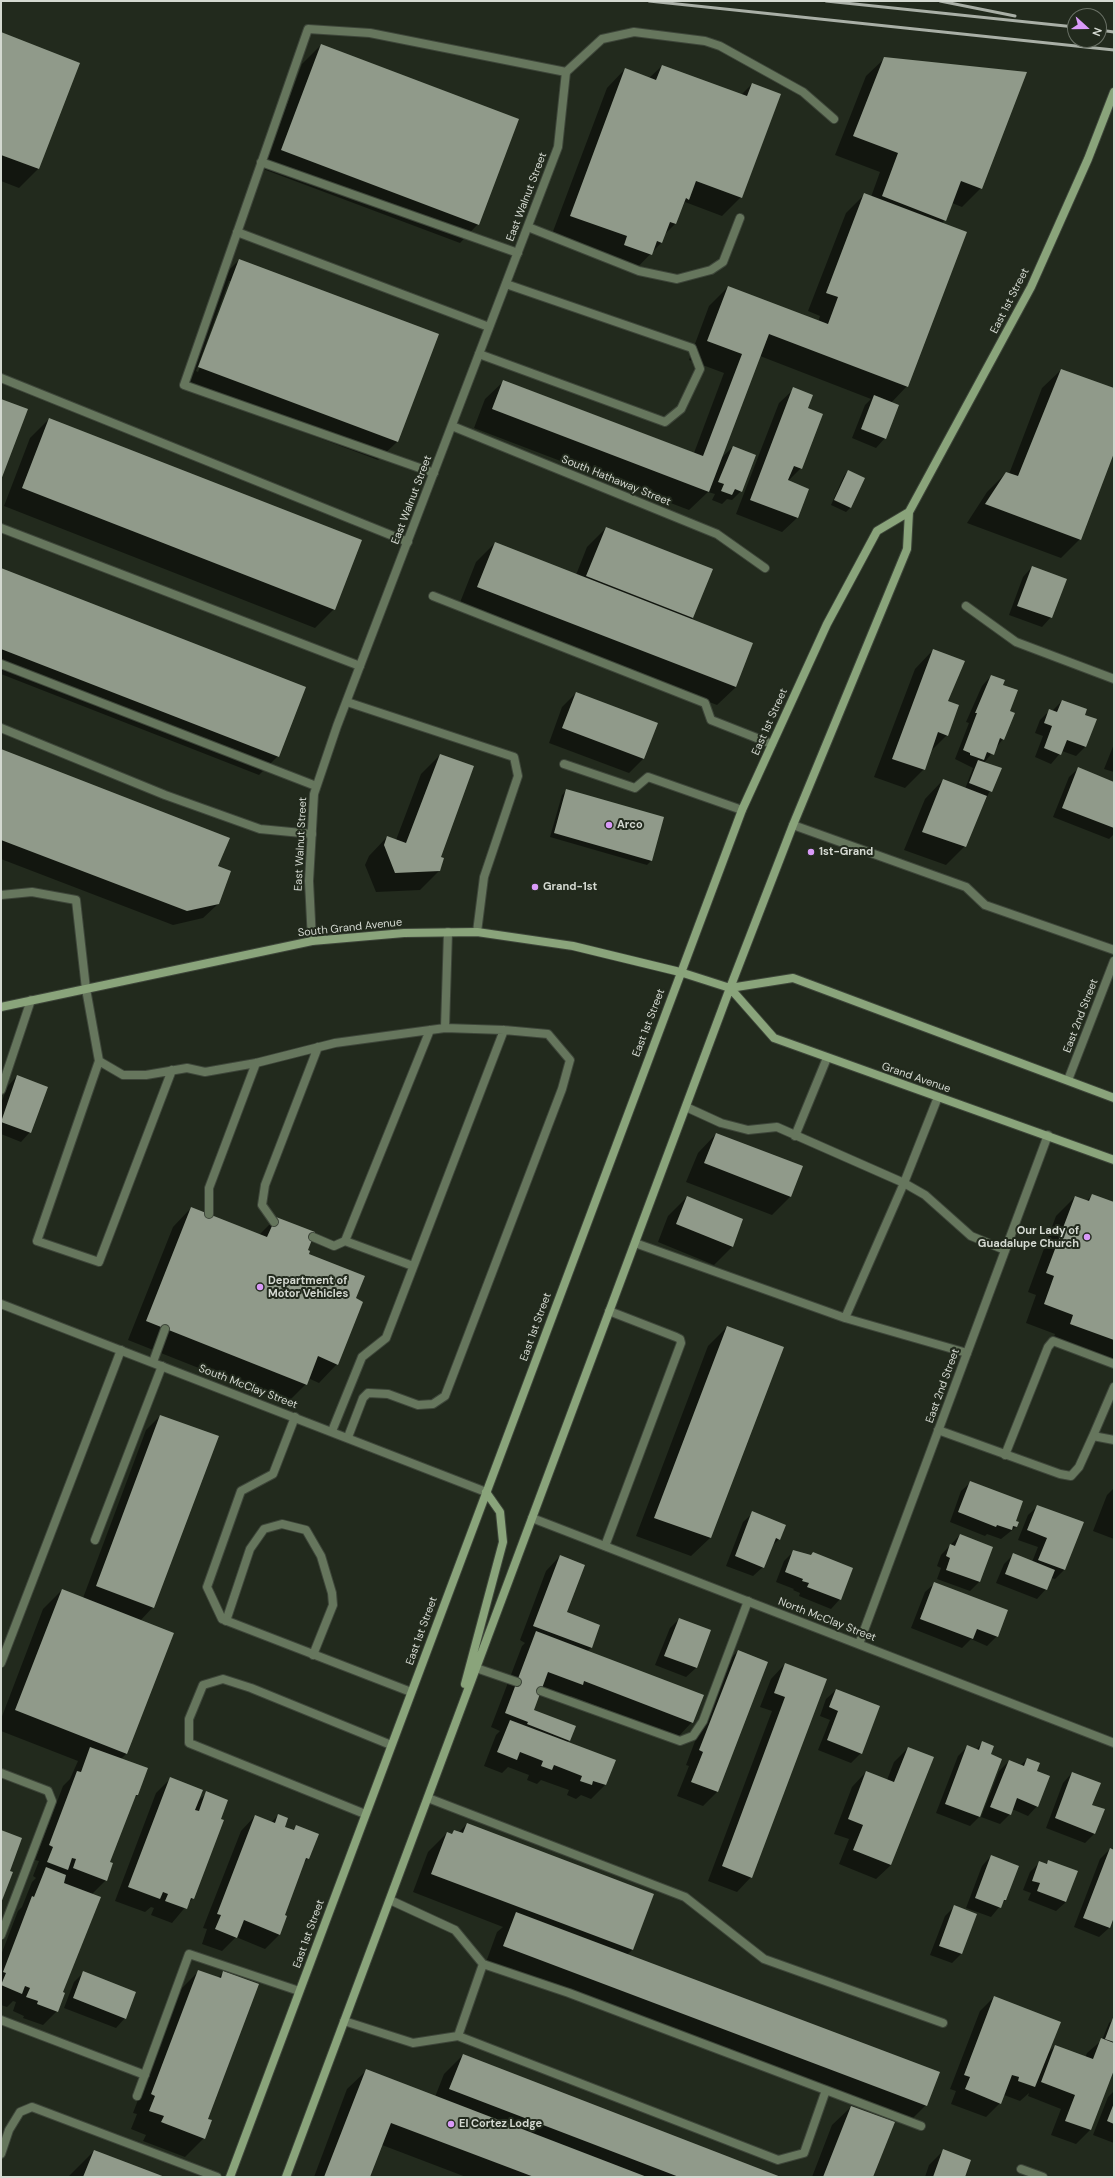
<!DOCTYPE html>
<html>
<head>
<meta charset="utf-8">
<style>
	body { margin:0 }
	#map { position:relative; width:1115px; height:2178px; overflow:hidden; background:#222a1d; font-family:"DM Sans",sans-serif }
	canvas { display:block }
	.frame { position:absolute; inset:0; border:2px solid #d4d9d1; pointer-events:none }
	.north { position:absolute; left:1067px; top:8px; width:40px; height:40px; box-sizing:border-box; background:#222a1d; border:1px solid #697065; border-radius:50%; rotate:111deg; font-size:11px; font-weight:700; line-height:16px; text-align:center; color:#d4d9d1 }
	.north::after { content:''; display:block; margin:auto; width:14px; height:18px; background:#d99af8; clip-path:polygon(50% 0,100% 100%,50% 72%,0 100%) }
</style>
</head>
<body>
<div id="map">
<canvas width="1115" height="2178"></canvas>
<div class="frame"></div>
<div class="north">N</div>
</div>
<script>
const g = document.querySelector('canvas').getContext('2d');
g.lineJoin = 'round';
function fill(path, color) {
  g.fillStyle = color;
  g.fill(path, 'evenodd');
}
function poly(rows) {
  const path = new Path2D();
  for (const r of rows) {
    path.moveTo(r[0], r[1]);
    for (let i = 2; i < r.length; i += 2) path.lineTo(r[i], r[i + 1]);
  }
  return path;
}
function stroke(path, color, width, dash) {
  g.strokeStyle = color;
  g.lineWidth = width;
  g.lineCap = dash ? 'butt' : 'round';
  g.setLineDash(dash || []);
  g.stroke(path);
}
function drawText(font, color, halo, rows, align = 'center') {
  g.font = font + ' "DM Sans",sans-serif';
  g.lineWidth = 4;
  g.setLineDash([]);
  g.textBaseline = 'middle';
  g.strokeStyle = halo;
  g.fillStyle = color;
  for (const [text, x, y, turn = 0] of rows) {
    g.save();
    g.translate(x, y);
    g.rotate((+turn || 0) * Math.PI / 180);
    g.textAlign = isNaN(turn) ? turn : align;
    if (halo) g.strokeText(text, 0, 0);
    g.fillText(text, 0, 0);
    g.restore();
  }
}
fill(poly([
	[1,34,78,63,38,169,19,188,1,181],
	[321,45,478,224,460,243,263,169,302,64],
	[885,58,981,188,962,207,952,203,942,224,907,386,891,403,885,438,876,448,852,438,865,405,871,399,760,356,720,459,733,447,741,491,732,500,727,499,722,504,712,500,715,494,708,492,689,510,474,428,485,399,504,381,694,453,724,373,689,360,709,306,728,287,818,322,820,316,808,311,846,213,865,194,871,197,880,172,835,155,866,76],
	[662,66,741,95,752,84,741,197,722,216,685,202,675,224,664,235,661,243,632,273,606,263,609,255,552,234,607,88,625,69,649,78],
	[239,260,397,442,378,460,180,386,220,279],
	[229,281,232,281,198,372,196,371],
	[1061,370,1114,389,1114,450,1080,539,1061,558,967,523,987,492,1006,473,1009,474,1042,388],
	[794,389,807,409,801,468,788,481,808,489,797,518,782,532,736,514,779,403],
	[49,419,334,609,315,628,4,506,30,438],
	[848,471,851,507,846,512,831,505,844,476],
	[606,528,693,618,691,620,736,687,717,705,459,605,476,562,495,543,576,575,587,547],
	[1032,567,1051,617,1042,627,1009,615,1023,577],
	[1,569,278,756,259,775,1,674],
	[933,650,947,701,947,735,930,752,924,769,905,788,874,777,915,669],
	[991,676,1002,685,1008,711,1003,739,984,763,1000,768,965,846,946,865,904,850,925,799,943,780,965,789,973,768,955,759,969,723,966,722,982,686],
	[576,693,656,723,643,759,629,773,549,743,562,707],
	[1062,701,1083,715,1086,746,1076,756,1062,751,1051,764,1035,757,1043,736,1035,733,1040,720,1050,710,1052,711],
	[1114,744,1114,772,1104,769],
	[1,750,217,867,218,904,203,918,173,925,1,859],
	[440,755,439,871,420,890,376,892,365,865,369,856,387,837,396,840,421,774],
	[1079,768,1114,782,1114,834,1109,839,1053,817,1069,777],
	[567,790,651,861,647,865,550,837,562,795],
	[17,1076,30,1132,21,1142,1,1134,1,1103,8,1086],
	[716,1134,791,1196,772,1215,686,1182,698,1153],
	[1093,1195,1114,1203,1114,1364,1052,1342,1055,1334,1026,1323,1036,1295,1028,1292,1056,1216,1075,1197,1086,1201],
	[687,1197,733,1246,714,1265,658,1242,668,1216],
	[191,1208,259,1235,276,1218,308,1254,354,1299,337,1364,319,1383,308,1378,306,1384,287,1403,128,1340,173,1227],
	[727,1327,710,1538,691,1556,636,1536,708,1346],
	[160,1416,153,1607,140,1621,126,1754,121,1759,137,1795,133,1799,109,1863,106,1880,92,1894,57,2011,43,2025,23,2018,24,2016,13,2011,16,2002,13,2001,7,2007,1,2005,1,1955,18,1911,22,1907,32,1882,36,1878,33,1876,39,1861,35,1860,63,1786,70,1779,78,1761,1,1731,1,1719,43,1609,62,1590,83,1598,146,1430],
	[971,1482,1017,1522,1016,1527,1001,1539,987,1534,985,1536,950,1522,961,1491],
	[1114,1488,1114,1539,1093,1531,1107,1495],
	[1038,1506,1064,1570,1055,1579,1051,1578,1046,1589,1037,1599,996,1583,1004,1564,1013,1555,1032,1562,1038,1547,1018,1540,1028,1515],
	[753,1513,779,1539,770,1548,763,1567,753,1576,726,1566,743,1522],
	[960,1535,992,1547,979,1582,970,1591,937,1579,941,1568,937,1566,941,1555],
	[794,1551,840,1599,831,1609,799,1596,800,1593,793,1590,794,1589,776,1582,784,1561],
	[560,1556,566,1613,599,1625,591,1648,587,1651,692,1722,678,1737,571,1696,567,1699,541,1689,532,1711,569,1740,567,1743,614,1761,605,1785,591,1799,581,1795,576,1799,567,1795,569,1790,541,1780,537,1784,527,1780,529,1775,508,1767,502,1773,484,1766,496,1735,500,1731,491,1727,522,1646,525,1643,520,1640,546,1571],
	[935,1583,997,1636,987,1646,971,1639,962,1648,911,1628,925,1592],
	[679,1619,710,1631,696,1668,686,1677,655,1665,670,1628],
	[738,1651,717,1792,703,1806,677,1796,689,1766,686,1765,724,1665],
	[785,1664,826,1680,751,1877,737,1892,708,1881,772,1711,760,1707,771,1679],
	[836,1690,861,1753,851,1763,818,1750,830,1720,820,1716,826,1699],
	[983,1742,990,1755,1001,1759,979,1817,970,1826,936,1813,958,1756,968,1746,976,1750],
	[908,1748,891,1865,876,1879,839,1864,849,1839,834,1834,852,1787,866,1772,887,1780,894,1762],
	[1027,1759,1035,1772,1037,1806,1028,1816,1012,1809,1010,1814,1000,1824,981,1817,999,1771,1009,1761,1020,1766],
	[1072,1773,1091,1805,1095,1833,1085,1843,1046,1828,1063,1783],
	[170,1779,197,1802,207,1793,193,1898,172,1923,151,1915,154,1908,151,1907,145,1912,115,1901,156,1793],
	[278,1815,283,1827,292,1831,296,1826,308,1858,303,1864,283,1916,286,1917,279,1935,265,1949,236,1937,222,1951,202,1944,207,1929,203,1928,241,1831,255,1816,271,1823],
	[467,1824,653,1895,632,1950,627,1955,926,2105,907,2124,485,1965,497,1932,503,1927,413,1892,428,1852,447,1833,451,1835,454,1831,459,1832],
	[1110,1849,1114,1851,1114,1914,1109,1928,1099,1937,1074,1927,1100,1859],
	[991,1856,1005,1900,991,1917,966,1908,982,1866],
	[1040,1862,1045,1865,1048,1862,1066,1902,1056,1911,1028,1900,1031,1893,1023,1890,1030,1872],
	[955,1906,976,1914,961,1954,952,1963,930,1955,945,1916],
	[199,1971,218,1978,224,1972,204,2138,185,2157,143,2141,146,2135,131,2129,137,2114,133,2113,180,1990],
	[83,1973,125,2018,116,2028,64,2008,74,1982],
	[994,1997,1047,2054,1055,2046,1085,2058,1087,2053,1102,2040,1109,2023,1114,2019,1114,2069,1090,2130,1076,2144,1051,2135,1061,2109,1028,2096,1029,2093,1020,2101,1004,2095,1000,2103,986,2117,951,2104,956,2091,950,2089,980,2011],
	[463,2055,779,2177,466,2177,382,2145,369,2177,314,2177,347,2089,366,2071,435,2097,444,2074],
	[1114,2091,1114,2143,1093,2135,1108,2097],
	[851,2107,872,2177,812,2177,832,2125],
	[94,2151,163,2177,68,2177],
	[943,2151,964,2177,925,2177,929,2165]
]), '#0007');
fill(poly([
	[1,32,80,63,39,169,1,155],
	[321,44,519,119,479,225,281,150],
	[884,57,1027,72,982,189,961,181,946,221,882,196,898,153,853,136],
	[662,65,747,96,752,83,781,94,742,198,696,181,689,200,686,198,676,224,670,222,662,243,657,241,652,255,624,245,627,236,570,216,625,68,656,80],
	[864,193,967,232,908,387,769,334,709,492,492,409,503,380,703,456,742,354,707,341,728,286,828,324,838,297,826,293],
	[239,259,439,334,398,442,198,367],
	[1061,369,1114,388,1114,453,1081,540,985,504,1006,472,1018,476],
	[793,387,813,395,808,408,823,414,802,469,794,466,788,480,809,489,798,518,750,500],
	[874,395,899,405,886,439,861,429],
	[1,399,28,409,1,480],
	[49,418,362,540,335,610,22,488],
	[733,446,756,455,742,492,735,489,732,495,721,491,724,484,718,482],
	[848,470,865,478,851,508,834,500],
	[606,527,713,569,693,618,586,576],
	[495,542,753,643,736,687,477,587],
	[1032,566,1067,579,1052,618,1017,606],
	[1,568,306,687,279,757,1,649],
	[933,649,965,661,948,701,959,705,948,736,938,732,925,770,892,759],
	[991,675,1005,680,1003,685,1018,690,1010,711,1015,713,1004,740,1000,738,994,755,987,752,984,760,970,755,970,753,963,750,977,713,975,713],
	[576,692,658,723,644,759,562,728],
	[1062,700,1087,709,1085,715,1097,719,1086,747,1067,740,1061,755,1044,748,1052,726,1044,723,1049,709,1057,712],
	[1,749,230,838,218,866,231,871,219,904,187,911,1,840],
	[440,754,474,766,441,857,444,858,440,871,395,873,384,845,387,836,406,843],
	[978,760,1002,768,992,792,969,783],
	[1078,767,1114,782,1114,828,1062,808],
	[943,779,987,796,966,847,922,832],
	[566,789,664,817,652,861,554,833],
	[17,1075,48,1087,31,1133,1,1122],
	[716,1133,803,1166,791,1197,704,1163],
	[1092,1194,1114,1202,1114,1340,1070,1324,1073,1315,1044,1304,1054,1276,1046,1273,1075,1196,1089,1201],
	[687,1196,743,1219,733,1247,676,1224],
	[191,1207,267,1237,276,1217,315,1232,308,1250,310,1251,309,1254,365,1276,356,1298,363,1302,338,1365,318,1356,307,1385,146,1321],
	[727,1326,784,1347,711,1538,654,1518],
	[160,1415,219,1436,154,1608,96,1586],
	[970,1481,1023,1501,1016,1521,1019,1522,1017,1527,1013,1526,1012,1530,997,1525,996,1527,958,1512],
	[1037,1505,1084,1522,1065,1570,1038,1560,1047,1538,1027,1530],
	[752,1511,786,1525,780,1540,776,1538,764,1568,735,1556],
	[960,1534,993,1547,980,1582,946,1570,950,1558,946,1556,950,1544,955,1546],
	[793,1550,811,1555,813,1552,853,1568,841,1600,807,1587,809,1583,802,1581,803,1579,785,1572],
	[1013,1553,1055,1570,1047,1590,1005,1574],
	[560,1555,585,1565,567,1612,600,1625,592,1648,533,1626],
	[934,1582,1008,1610,998,1637,977,1629,973,1639,920,1619],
	[62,1589,174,1633,127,1754,15,1710],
	[679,1618,711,1630,697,1668,664,1656],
	[536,1631,704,1695,693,1723,584,1681,583,1685,548,1672,534,1710,576,1726,570,1741,527,1724,528,1722,505,1713],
	[738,1650,768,1662,718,1792,691,1782,703,1752,699,1750],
	[785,1663,827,1679,752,1878,722,1866,785,1697,774,1693],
	[836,1689,880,1706,862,1754,827,1740,838,1711,829,1707],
	[510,1720,616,1760,606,1785,593,1781,592,1785,580,1781,582,1776,554,1765,552,1770,541,1766,543,1761,520,1752,517,1760,497,1752],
	[982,1741,994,1746,991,1754,1002,1759,980,1817,945,1804,967,1745,979,1750],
	[90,1747,148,1768,138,1795,136,1795,110,1862,113,1863,107,1881,73,1868,76,1859,72,1858,68,1870,47,1862,53,1847,49,1845,77,1771,81,1772],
	[908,1747,934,1757,891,1865,853,1850,863,1825,848,1819,866,1771,894,1782],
	[1027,1758,1040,1763,1037,1771,1050,1776,1038,1807,1017,1798,1011,1815,990,1807,1009,1760,1024,1766],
	[1072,1772,1101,1783,1092,1805,1105,1809,1095,1834,1055,1818],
	[170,1777,203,1790,195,1810,199,1811,206,1791,228,1800,221,1819,224,1820,194,1899,191,1898,187,1909,165,1901,168,1894,163,1892,160,1899,128,1887],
	[278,1814,288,1818,285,1827,294,1830,296,1825,319,1834,309,1859,306,1858,285,1915,287,1916,280,1935,244,1920,237,1938,215,1929,221,1915,217,1914,255,1815,275,1823],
	[467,1823,654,1894,633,1950,431,1874,447,1832,452,1834,454,1830,463,1833],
	[1,1830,22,1838,10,1871,13,1872,1,1903],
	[1110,1848,1114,1850,1114,1917,1110,1928,1083,1918],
	[991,1855,1019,1866,1006,1900,1004,1900,1001,1908,975,1898],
	[1048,1860,1078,1871,1066,1902,1037,1891,1040,1883,1032,1881,1039,1861,1047,1864],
	[46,1867,66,1875,64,1883,101,1897,63,1992,65,1993,58,2012,37,2004,38,2001,26,1997,30,1988,25,1986,22,1994,1,1985,6,1973,3,1972,32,1896,34,1897],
	[954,1905,977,1914,962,1954,939,1946],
	[516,1912,940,2072,927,2106,503,1946],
	[198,1970,221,1978,223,1971,259,1984,208,2119,212,2120,205,2139,161,2122,164,2116,149,2111,155,2096,151,2094],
	[83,1971,136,1992,126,2019,73,1998],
	[994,1996,1061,2022,1035,2087,1018,2081,1019,2077,1012,2075,1001,2104,965,2089,970,2077,964,2075],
	[1114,2015,1114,2042,1105,2039],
	[1101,2038,1114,2043,1114,2070,1091,2130,1065,2121,1075,2095,1041,2082,1055,2045,1093,2059],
	[463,2054,781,2177,679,2177,449,2089],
	[366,2069,647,2177,534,2177,391,2123,370,2177,324,2177],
	[1114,2103,1114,2124,1107,2121],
	[851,2106,895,2122,873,2177,823,2177],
	[943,2149,971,2160,965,2177,933,2177],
	[94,2150,165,2177,83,2177]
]), '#909a8a');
const lane = poly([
	[261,162,518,253],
	[528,227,639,271,677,279,711,270,723,262,740,218],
	[237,232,489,327],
	[479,354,665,422,681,409,700,369,692,348,506,284],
	[1,378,408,542],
	[434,473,184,385,308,29,370,33,566,72,602,39,634,32,705,41,720,46,803,92,834,119],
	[1,528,360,666],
	[433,596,705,703,711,720,772,744],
	[1,664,316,786],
	[347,702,514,757,518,776,484,877,477,932],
	[1,728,165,795,260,829,312,834],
	[564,764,635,788,648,777,742,810],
	[793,825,966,887,985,905,1114,950],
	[1,895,32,892,76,900,86,989,99,1061,123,1075,146,1075,187,1068,205,1072,256,1063,335,1043,445,1028,504,1030,548,1034,570,1060,562,1089,445,1396,433,1404,418,1405,388,1394,368,1393,363,1398,348,1437],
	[445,1028,448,932],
	[99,1061,37,1241,99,1262,172,1070],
	[1,1090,31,1000],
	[686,1107,721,1123,748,1130,777,1127,904,1183,925,1195,971,1236,1005,1250],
	[795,1136,827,1058],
	[209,1214,209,1188,256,1063],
	[274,1222,262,1205,265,1185,318,1047],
	[313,1237,334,1246,345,1241],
	[635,1243,845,1318,967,1353],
	[413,1266,345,1241,430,1030],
	[845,1318,904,1183,938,1097],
	[153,1362,165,1329],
	[295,1417,273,1474,241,1491,207,1587,222,1619,411,1692],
	[938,1430,1060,1474,1071,1476,1079,1467,1093,1436,1114,1440],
	[332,1431,362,1357,386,1338,504,1030],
	[1093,1436,1114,1387],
	[1005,1455,1048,1347,1053,1341,1114,1364],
	[95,1540,162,1366],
	[605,1546,681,1343,680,1339,676,1337,609,1311],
	[226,1621,250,1549,264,1529,282,1524,306,1530,321,1556,332,1593,333,1605,313,1655],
	[1,1663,121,1350],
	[476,1668,517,1682],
	[541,1691,680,1741,693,1736,703,1721,748,1601],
	[1,1773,48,1791,52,1801,1,1935],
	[428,1798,685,1897,764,1959,943,2023],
	[365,1814,189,1743,189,1719,203,1685,223,1679,251,1688,391,1745],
	[390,1900,455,1930,483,1964,569,1993,921,2126],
	[1,2020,145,2075],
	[344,2021,413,2043,458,2036,778,2160,804,2153,826,2090],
	[458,2036,483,1964],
	[137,2096,189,1954,299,1991],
	[1,2154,9,2130,20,2112,32,2107,217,2177]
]);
const street = poly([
	[452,426,717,534,765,568],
	[966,606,1016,642,1114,679],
	[312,941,309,881,314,794,337,726,558,147,566,72],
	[1068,1080,1114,961],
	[1,1304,486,1492],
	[532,1518,1114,1743],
	[859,1644,1048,1135],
	[1021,2169,1043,2177]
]);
const secondary = poly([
	[730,988,774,1038,1114,1160],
	[1,1007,312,941,404,933,477,932,573,946,680,972,730,988,793,978,1114,1098],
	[465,1684,503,1542,500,1512,486,1492],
	[230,2177,742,810,827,624,877,531,909,512],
	[286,2177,730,988,793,825,907,549,909,512,1031,287,1088,159,1114,92]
]);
stroke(lane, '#3e463a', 10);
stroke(street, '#3e463a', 10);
stroke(secondary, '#3e463a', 10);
stroke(lane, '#66765d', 8);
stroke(street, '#66765d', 8);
stroke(secondary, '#8aa47b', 8);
stroke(poly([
	[649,1,1114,50],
	[826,1,1075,27],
	[940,1,1015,16],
	[1099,30,1114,32]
]), '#a9afa6', 3);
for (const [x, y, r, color] of [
	[609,825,4,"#d99af8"],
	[811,852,4,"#d99af8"],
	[535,887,4,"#d99af8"],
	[1087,1237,4,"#d99af8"],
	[260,1287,4,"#d99af8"],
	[451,2124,4,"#d99af8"]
]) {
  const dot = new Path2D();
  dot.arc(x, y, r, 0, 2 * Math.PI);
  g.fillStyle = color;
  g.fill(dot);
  stroke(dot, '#222a1d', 1.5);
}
drawText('11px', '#d4d9d1', '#222a1d', [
	["East Walnut Street",527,197,-69],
	["East 1st Street",1010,301,-63],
	["South Hathaway Street",616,481,22],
	["East Walnut Street",412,500,-69],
	["East 1st Street",770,722,-66],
	["East Walnut Street",301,844,-87],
	["South Grand Avenue",350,928,-6],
	["East 2nd Street",1081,1016,-69],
	["East 1st Street",649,1023,-69],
	["Grand Avenue",916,1078,19],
	["East 1st Street",536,1327,-70],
	["East 2nd Street",943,1386,-70],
	["South McClay Street",248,1387,21],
	["North McClay Street",827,1620,21],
	["East 1st Street",422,1631,-70],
	["East 1st Street",309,1934,-70]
]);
drawText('bold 11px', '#d4d9d1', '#222a1d', [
	["Arco",617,825],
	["1st-Grand",819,852],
	["Grand-1st",543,887],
	["Our Lady of",1079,1231,"right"],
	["Guadalupe Church",1079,1244,"right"],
	["Department of",268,1281],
	["Motor Vehicles",268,1294],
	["El Cortez Lodge",459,2124]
], 'left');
</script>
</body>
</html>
